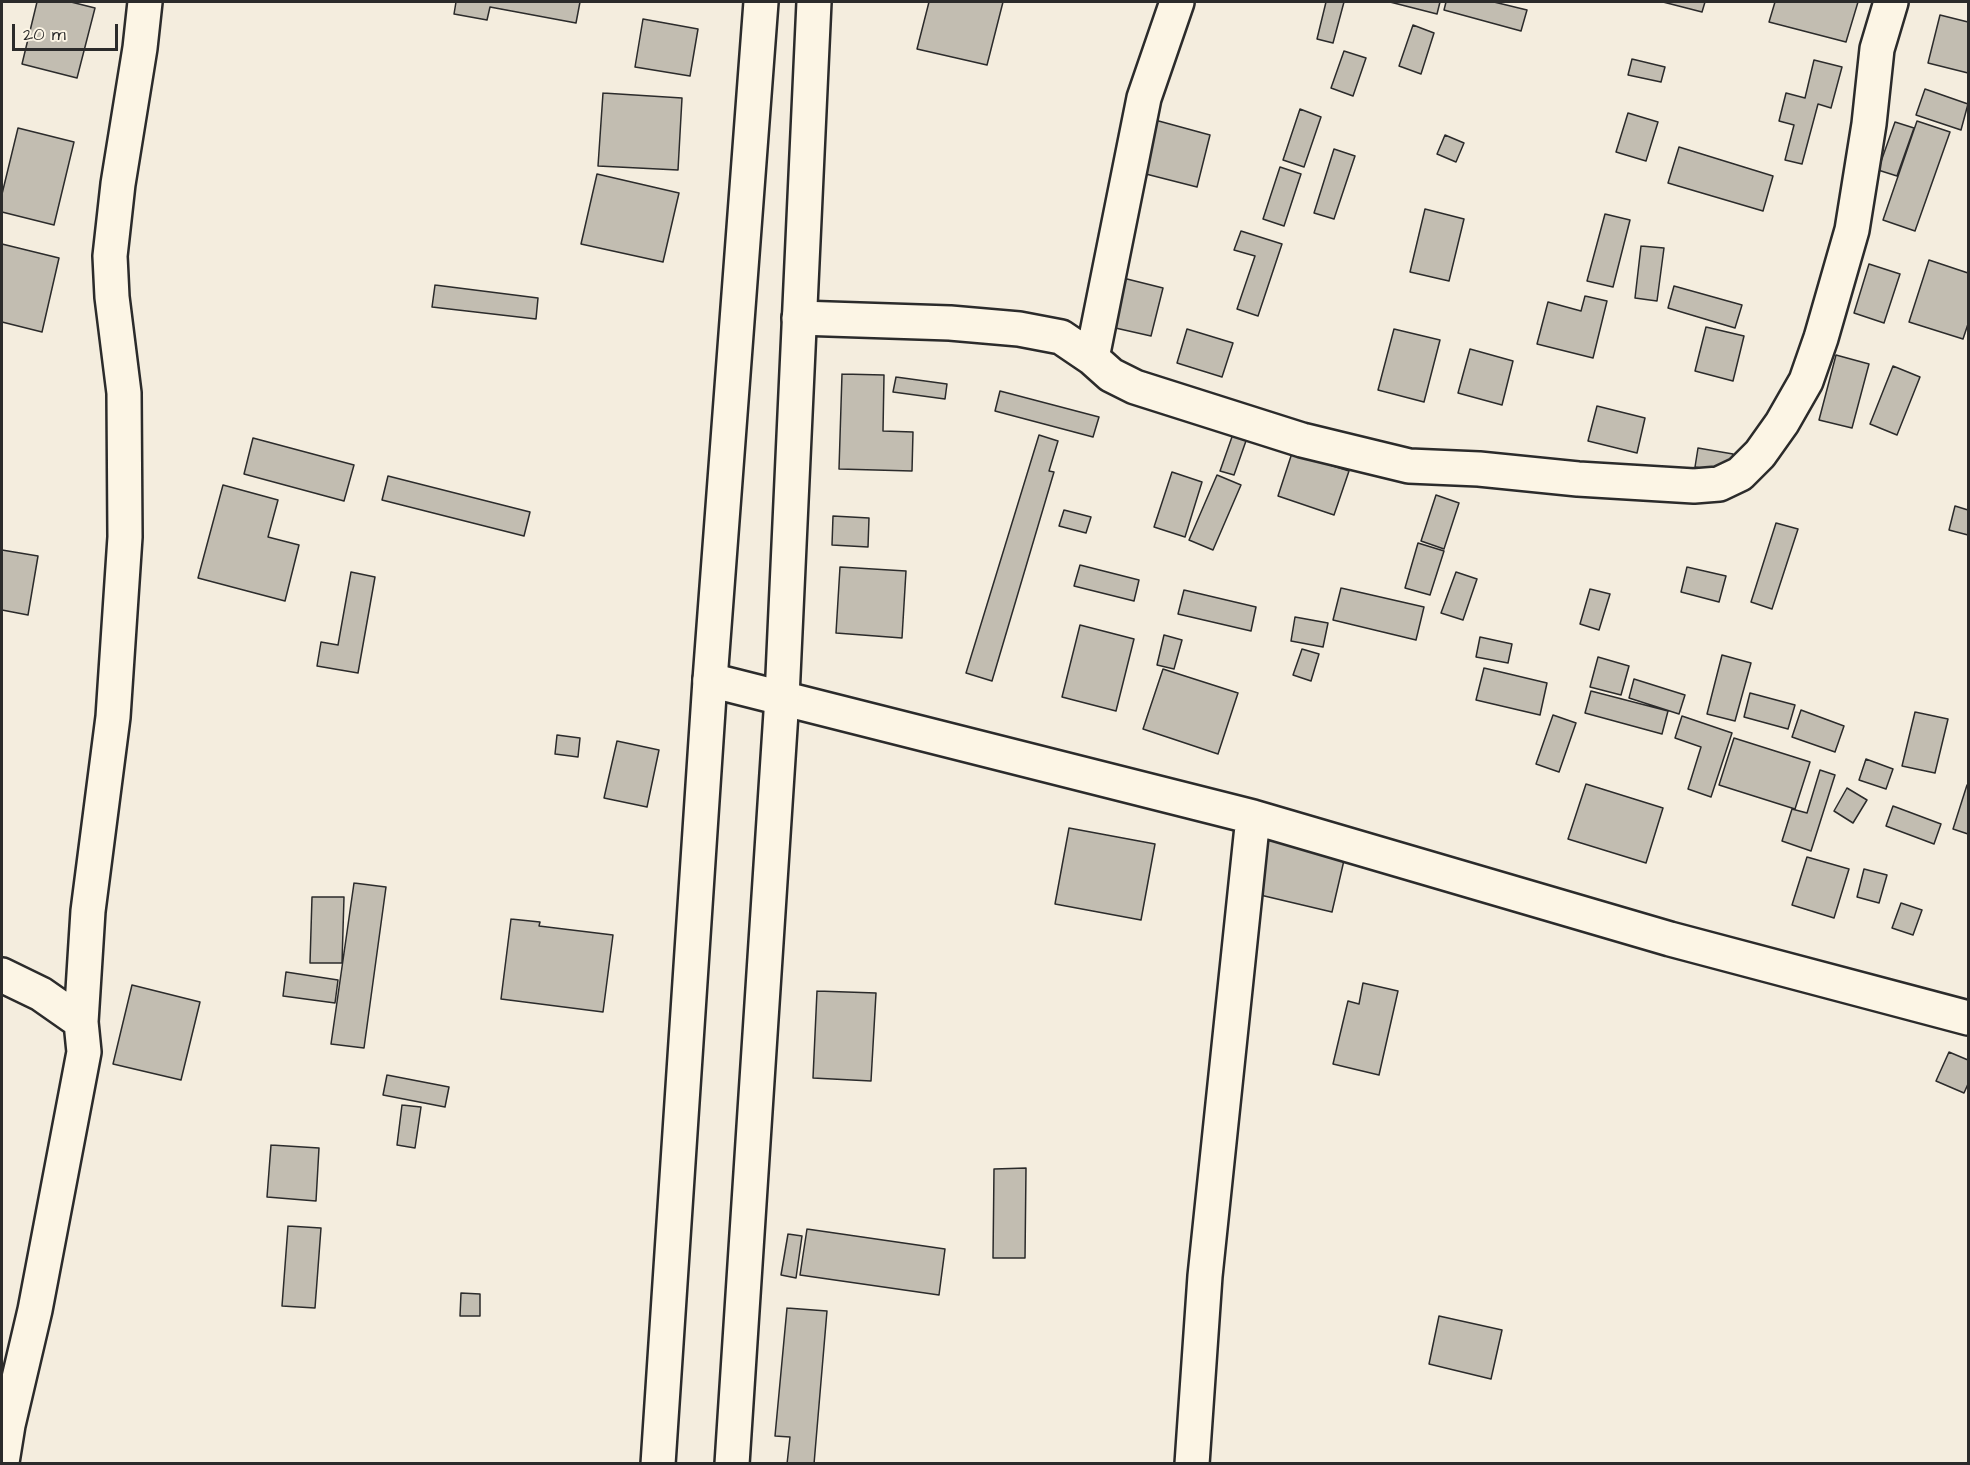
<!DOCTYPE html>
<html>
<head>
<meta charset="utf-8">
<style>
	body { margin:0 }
	#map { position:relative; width:1970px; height:1465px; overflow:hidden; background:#f4edde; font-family:"Architects Daughter",sans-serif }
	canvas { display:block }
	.frame { position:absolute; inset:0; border:3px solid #2b2b2b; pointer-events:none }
	.scale { position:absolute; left:12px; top:24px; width:106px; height:27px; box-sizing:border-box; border:3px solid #2b2b2b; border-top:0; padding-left:8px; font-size:18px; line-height:21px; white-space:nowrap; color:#2b2b2b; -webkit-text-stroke:4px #fcf5e5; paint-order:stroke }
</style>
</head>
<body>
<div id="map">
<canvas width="1970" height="1465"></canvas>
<div class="frame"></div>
<div class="scale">20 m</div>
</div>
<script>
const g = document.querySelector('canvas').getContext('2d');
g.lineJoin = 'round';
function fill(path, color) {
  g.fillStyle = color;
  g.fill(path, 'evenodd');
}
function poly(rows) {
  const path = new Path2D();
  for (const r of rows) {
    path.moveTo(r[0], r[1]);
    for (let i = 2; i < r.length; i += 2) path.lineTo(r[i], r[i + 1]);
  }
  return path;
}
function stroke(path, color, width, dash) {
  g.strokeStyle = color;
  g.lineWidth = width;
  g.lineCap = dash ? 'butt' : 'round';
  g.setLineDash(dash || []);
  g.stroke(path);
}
const building = poly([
	[37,2,71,2,95,8,77,78,22,64,37,2],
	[456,2,580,2,576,23,490,7,487,20,454,14,456,2],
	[929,2,1003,2,987,65,917,49,929,2],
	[1326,2,1344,2,1333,43,1317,39,1326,2],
	[1390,2,1440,2,1437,14,1390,2],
	[1446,2,1494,2,1527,10,1521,31,1444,10,1446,2],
	[1663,2,1705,2,1702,12,1663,2],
	[1775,2,1858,2,1846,42,1769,22,1775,2],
	[1940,15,1968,22,1968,73,1928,63,1940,15],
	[643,19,698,29,690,76,635,67,643,19],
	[1413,25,1434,33,1421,74,1399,66,1413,25],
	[1344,51,1366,58,1353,96,1331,88,1344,51],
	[1632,59,1665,67,1661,82,1628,75,1632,59],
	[1814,60,1842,67,1831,108,1818,104,1802,164,1785,160,1794,125,1779,121,1786,93,1805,98,1814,60],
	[1925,89,1968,104,1961,130,1916,115,1925,89],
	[603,93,682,98,678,170,598,166,603,93],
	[1300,109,1321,117,1304,167,1283,160,1300,109],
	[1628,113,1658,122,1646,161,1616,152,1628,113],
	[1155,120,1210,135,1197,187,1142,173,1155,120],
	[1917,121,1950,132,1915,231,1883,220,1917,121],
	[1895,122,1914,128,1897,176,1878,170,1895,122],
	[18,128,74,142,54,225,2,212,2,194,18,128],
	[1445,135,1464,143,1456,162,1437,154,1445,135],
	[1679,147,1773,176,1763,211,1668,183,1679,147],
	[1334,149,1355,156,1334,219,1314,213,1334,149],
	[1280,167,1301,174,1284,226,1263,219,1280,167],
	[597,174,679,193,663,262,581,244,597,174],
	[1425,209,1464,219,1449,281,1410,272,1425,209],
	[1605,214,1630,220,1613,287,1587,281,1605,214],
	[1241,231,1282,244,1258,316,1237,309,1255,256,1234,250,1241,231],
	[2,244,59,258,42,332,2,322,2,244],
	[1641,246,1664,248,1657,301,1635,298,1641,246],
	[1929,260,1968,273,1968,324,1963,339,1909,322,1929,260],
	[1869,264,1900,274,1884,323,1854,313,1869,264],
	[1123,278,1163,288,1151,336,1111,327,1123,278],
	[435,285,538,298,536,319,432,307,435,285],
	[1674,286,1742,305,1735,328,1668,308,1674,286],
	[1585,296,1607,301,1593,358,1537,344,1548,302,1581,311,1585,296],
	[1706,327,1744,336,1733,381,1695,371,1706,327],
	[1187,329,1233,343,1222,377,1177,363,1187,329],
	[1394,329,1440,340,1424,402,1378,390,1394,329],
	[1470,349,1513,361,1502,405,1458,393,1470,349],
	[1836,355,1869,364,1852,428,1819,420,1836,355],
	[1893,366,1920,377,1897,435,1870,424,1893,366],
	[842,374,884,375,883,431,913,432,912,471,839,469,842,374],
	[896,377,947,384,945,399,893,392,896,377],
	[1000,391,1099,417,1093,437,995,411,1000,391],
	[1597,406,1645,418,1637,453,1588,441,1597,406],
	[1233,434,1247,438,1234,475,1220,471,1233,434],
	[1039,435,1058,441,1049,471,1054,472,992,681,966,673,1039,435],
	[253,438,354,465,344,501,244,474,253,438],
	[1698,448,1733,454,1729,473,1695,467,1698,448],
	[1292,453,1349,471,1334,515,1278,496,1292,453],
	[1172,472,1202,482,1185,537,1154,527,1172,472],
	[1217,475,1241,485,1213,550,1189,540,1217,475],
	[388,476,530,512,524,536,382,500,388,476],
	[223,485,278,500,268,537,299,545,285,601,198,578,223,485],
	[1436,495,1459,503,1444,549,1421,541,1436,495],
	[1955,506,1968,510,1968,535,1949,530,1955,506],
	[1064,510,1091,517,1086,533,1059,526,1064,510],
	[833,516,869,518,868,547,832,545,833,516],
	[1776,523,1798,529,1772,609,1751,602,1776,523],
	[1418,543,1444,551,1430,595,1405,588,1418,543],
	[2,550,38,556,28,615,2,610,2,550],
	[1080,565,1139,580,1134,601,1074,586,1080,565],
	[840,567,906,571,902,638,836,633,840,567],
	[1687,567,1726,576,1719,602,1681,592,1687,567],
	[351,572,375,577,358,673,317,666,321,642,338,645,351,572],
	[1456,572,1477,579,1463,620,1441,613,1456,572],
	[1341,588,1424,607,1416,640,1333,620,1341,588],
	[1590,589,1610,594,1599,630,1580,624,1590,589],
	[1184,590,1256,607,1251,631,1178,614,1184,590],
	[1295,617,1328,623,1323,647,1291,641,1295,617],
	[1080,625,1134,639,1116,711,1062,697,1080,625],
	[1164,635,1182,640,1174,669,1157,665,1164,635],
	[1480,637,1512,644,1508,663,1476,657,1480,637],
	[1302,649,1319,654,1311,681,1293,675,1302,649],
	[1722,655,1751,663,1735,721,1707,714,1722,655],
	[1598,657,1629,666,1621,695,1590,687,1598,657],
	[1484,668,1547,683,1540,715,1476,700,1484,668],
	[1163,669,1238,693,1218,754,1143,729,1163,669],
	[1634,679,1685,695,1679,714,1629,698,1634,679],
	[1591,691,1668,711,1662,734,1585,713,1591,691],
	[1750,693,1795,705,1788,729,1744,717,1750,693],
	[1801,710,1844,726,1835,752,1792,737,1801,710],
	[1915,712,1948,719,1935,773,1902,766,1915,712],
	[1553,715,1576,723,1559,772,1536,764,1553,715],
	[1682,716,1732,733,1711,797,1688,789,1701,747,1675,738,1682,716],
	[557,735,580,738,578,757,555,754,557,735],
	[1734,738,1810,762,1795,809,1719,785,1734,738],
	[617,741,659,750,647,807,604,798,617,741],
	[1866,759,1893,769,1886,789,1859,780,1866,759],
	[1820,770,1835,775,1811,851,1782,841,1792,809,1807,813,1820,770],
	[1586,784,1663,808,1646,863,1568,839,1586,784],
	[1967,785,1968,786,1968,834,1953,829,1967,785],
	[1847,788,1867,800,1853,823,1834,811,1847,788],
	[1893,806,1941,824,1934,844,1886,826,1893,806],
	[1069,828,1155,844,1141,920,1055,904,1069,828],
	[1269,837,1345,856,1332,912,1256,894,1269,837],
	[1807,857,1849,869,1834,918,1792,905,1807,857],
	[1864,869,1887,875,1879,903,1857,897,1864,869],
	[354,883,386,887,364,1048,331,1044,354,883],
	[312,897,344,897,342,963,310,963,312,897],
	[1901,903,1922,910,1913,935,1892,928,1901,903],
	[511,919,540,922,539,926,613,935,603,1012,501,999,511,919],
	[286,972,338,980,335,1003,283,996,286,972],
	[1363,983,1398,991,1379,1075,1333,1064,1348,1001,1359,1004,1363,983],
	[132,985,200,1002,181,1080,113,1064,132,985],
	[817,991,876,993,871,1081,813,1078,817,991],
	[1949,1052,1968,1060,1968,1084,1964,1093,1936,1081,1949,1052],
	[387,1075,449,1087,445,1107,383,1095,387,1075],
	[402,1105,421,1107,415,1148,397,1145,402,1105],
	[271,1145,319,1148,316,1201,267,1197,271,1145],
	[1026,1168,1025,1258,993,1258,994,1169,1026,1168],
	[288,1226,321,1228,315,1308,282,1306,288,1226],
	[807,1229,945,1249,939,1295,800,1275,807,1229],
	[788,1234,802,1236,796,1278,781,1275,788,1234],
	[461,1293,480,1294,480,1316,460,1316,461,1293],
	[787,1308,827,1311,814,1464,787,1464,790,1437,775,1436,787,1308],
	[1439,1316,1502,1330,1491,1379,1429,1364,1439,1316]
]);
fill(building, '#c2bdb1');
stroke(building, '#2b2b2b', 1.5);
const street = poly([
	[799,318,950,323,1019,329,1061,337,1092,358,1111,375,1135,387,1302,440,1409,466,1479,469,1578,479,1694,486,1719,484,1740,474,1760,454,1782,423,1806,381,1821,338,1852,230,1869,124,1877,49,1891,2],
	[1092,358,1144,98,1177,2],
	[710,680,1253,817,1670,939,1968,1018],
	[2,975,41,994,81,1022,84,1052,35,1310,8,1425,2,1462],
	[81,1022,88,911,113,717,125,537,124,393,112,297,110,256,118,184,140,48,145,2],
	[1192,1464,1205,1276,1253,817]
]);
const primary = poly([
	[658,1464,710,680,761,2],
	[732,1464,782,697,814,2]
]);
stroke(street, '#2b2b2b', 38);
stroke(primary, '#2b2b2b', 38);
stroke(street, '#fcf5e5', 33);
stroke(primary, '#fcf5e5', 33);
</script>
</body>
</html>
